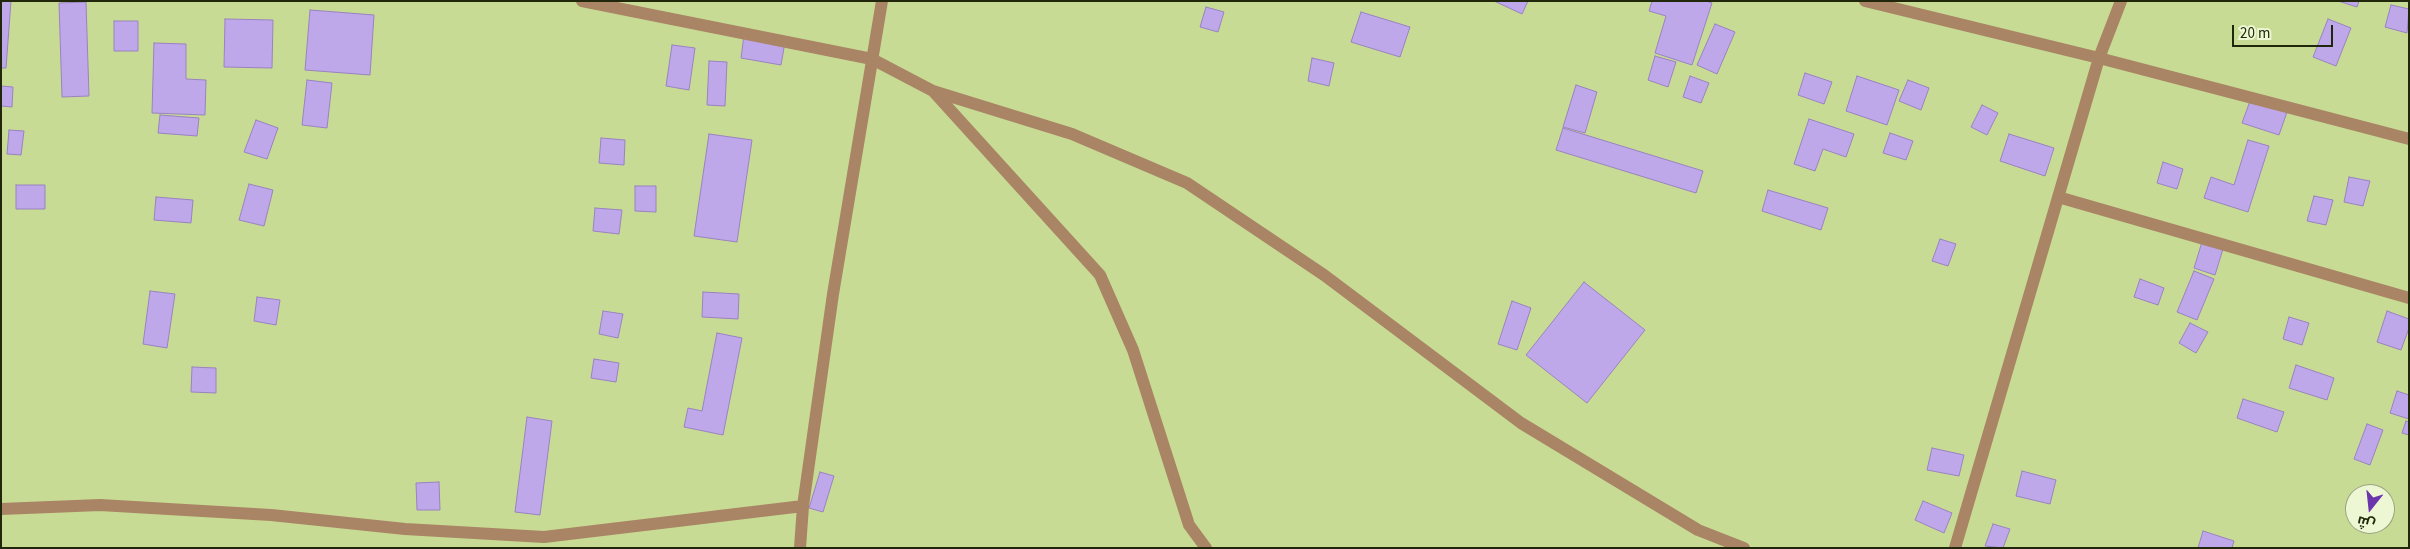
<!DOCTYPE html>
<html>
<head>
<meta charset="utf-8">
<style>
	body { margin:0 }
	#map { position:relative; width:2410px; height:549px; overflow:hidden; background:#c8db94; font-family:"Source Sans 3",Cairo,sans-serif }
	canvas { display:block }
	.frame { position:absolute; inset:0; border:2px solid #20270a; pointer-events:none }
	.north { position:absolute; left:2345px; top:484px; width:50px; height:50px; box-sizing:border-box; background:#edf7d4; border:1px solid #9ba483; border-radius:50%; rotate:196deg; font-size:14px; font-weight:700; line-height:20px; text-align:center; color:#20270a }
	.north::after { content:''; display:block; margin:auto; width:18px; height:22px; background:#6b35ac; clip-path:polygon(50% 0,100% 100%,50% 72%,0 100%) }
	.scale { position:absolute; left:2232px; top:25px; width:101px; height:22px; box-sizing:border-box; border:2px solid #20270a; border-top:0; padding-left:6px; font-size:15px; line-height:18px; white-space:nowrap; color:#20270a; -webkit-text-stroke:4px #edf7d4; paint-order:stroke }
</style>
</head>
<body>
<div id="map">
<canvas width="2410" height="549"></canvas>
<div class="frame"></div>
<div class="north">ش</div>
<div class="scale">20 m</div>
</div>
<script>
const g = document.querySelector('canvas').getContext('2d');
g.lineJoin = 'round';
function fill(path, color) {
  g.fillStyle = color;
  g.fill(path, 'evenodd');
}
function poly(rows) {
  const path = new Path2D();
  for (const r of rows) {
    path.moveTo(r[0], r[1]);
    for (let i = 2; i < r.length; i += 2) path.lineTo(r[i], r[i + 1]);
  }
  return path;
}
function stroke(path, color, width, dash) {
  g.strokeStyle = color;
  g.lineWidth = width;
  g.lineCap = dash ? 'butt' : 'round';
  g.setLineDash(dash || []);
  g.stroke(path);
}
const building = poly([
	[1,1,11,1,6,68,1,68,1,1],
	[1494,1,1528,1,1522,14,1494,1],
	[1652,1,1706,1,1712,3,1692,65,1655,53,1666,16,1649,11,1652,1],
	[2338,1,2359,1,2357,7,2338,1],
	[86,2,89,96,62,97,59,3,86,2],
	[2391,5,2409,9,2407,33,2385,27,2391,5],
	[1206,7,1224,12,1218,32,1200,27,1206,7],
	[310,10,374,15,370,75,305,70,310,10],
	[1361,12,1410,27,1400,57,1351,42,1361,12],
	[225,19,273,20,272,68,224,67,225,19],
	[2328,19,2351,28,2336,66,2313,57,2328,19],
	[114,21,138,21,138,51,114,51,114,21],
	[1715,24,1735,32,1717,74,1697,65,1715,24],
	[744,35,785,42,781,65,741,58,744,35],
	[154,43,186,44,186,79,206,80,205,115,152,113,154,43],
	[672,45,695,48,689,90,666,86,672,45],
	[1655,56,1676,62,1668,87,1648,80,1655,56],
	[1312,58,1334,63,1329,86,1308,81,1312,58],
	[709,61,727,62,725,106,707,105,709,61],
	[1805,73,1832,82,1824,104,1798,95,1805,73],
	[1690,76,1709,83,1701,103,1683,97,1690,76],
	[1857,76,1899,90,1887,125,1846,111,1857,76],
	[307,80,332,83,327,128,302,125,307,80],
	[1908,80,1929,88,1921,110,1899,101,1908,80],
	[1576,85,1597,92,1585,133,1563,127,1576,85],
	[1,86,13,87,12,107,1,106,1,86],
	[2250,101,2287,112,2279,135,2242,123,2250,101],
	[1982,105,1998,113,1987,135,1971,127,1982,105],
	[160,115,199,118,197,136,158,133,160,115],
	[1809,119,1854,134,1846,157,1823,149,1815,171,1794,164,1809,119],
	[256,120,278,128,267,159,244,152,256,120],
	[1563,128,1703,171,1696,193,1556,150,1563,128],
	[9,130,24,131,21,155,7,154,9,130],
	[1890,133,1913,141,1906,160,1883,153,1890,133],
	[709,134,752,140,737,242,694,236,709,134],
	[2009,134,2054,148,2045,176,2000,161,2009,134],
	[601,138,625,140,624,165,599,163,601,138],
	[2248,140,2269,146,2248,212,2204,198,2211,177,2234,185,2248,140],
	[2163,162,2183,169,2177,189,2157,183,2163,162],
	[2349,177,2370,181,2363,206,2344,202,2349,177],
	[249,184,273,190,264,226,239,220,249,184],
	[16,185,45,185,45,209,16,209,16,185],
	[635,186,656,186,656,212,635,211,635,186],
	[1768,190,1828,208,1821,230,1762,211,1768,190],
	[2314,196,2333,200,2326,225,2307,221,2314,196],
	[156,197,193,200,191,223,154,220,156,197],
	[595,208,622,210,619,234,593,231,595,208],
	[1940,239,1956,244,1948,266,1932,261,1940,239],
	[2202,242,2223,249,2215,275,2194,268,2202,242],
	[2194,271,2214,279,2197,320,2177,312,2194,271],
	[2140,279,2164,288,2158,305,2134,297,2140,279],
	[1584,282,1645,330,1587,403,1526,355,1584,282],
	[150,291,175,294,167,348,143,344,150,291],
	[703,292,739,294,738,319,702,317,703,292],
	[257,297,280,300,276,325,254,321,257,297],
	[1512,301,1531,308,1517,350,1498,344,1512,301],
	[603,311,623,314,618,338,599,334,603,311],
	[2387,311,2409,319,2409,328,2401,350,2377,342,2387,311],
	[2289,317,2309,323,2302,345,2283,339,2289,317],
	[2190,323,2208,332,2196,353,2179,343,2190,323],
	[717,333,742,338,723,435,684,427,688,408,702,411,717,333],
	[594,359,619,363,616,382,591,378,594,359],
	[2296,365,2334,378,2327,400,2289,388,2296,365],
	[192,367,216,368,216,393,191,392,192,367],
	[2397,391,2409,395,2409,419,2390,413,2397,391],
	[2243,399,2284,412,2277,432,2237,418,2243,399],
	[527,417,552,421,540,515,515,512,527,417],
	[2406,421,2409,422,2409,435,2402,433,2406,421],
	[2367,424,2383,430,2370,465,2354,459,2367,424],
	[1932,448,1964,455,1959,476,1927,470,1932,448],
	[2022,471,2056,480,2050,504,2016,496,2022,471],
	[820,472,834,476,823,512,809,508,820,472],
	[439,482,440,510,417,510,416,483,439,482],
	[1923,501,1952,513,1944,533,1915,520,1923,501],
	[1993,524,2010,529,2003,548,1985,546,1993,524],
	[2203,531,2234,541,2232,548,2198,548,2203,531]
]);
fill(building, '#bfa8ea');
stroke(building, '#9982c1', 1);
stroke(poly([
	[582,1,872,59,933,91,1072,134,1187,183,1324,275,1521,423,1698,530,1744,548],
	[1865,1,2099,58,2409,139],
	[933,91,1100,275,1133,350,1189,525,1206,548],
	[2058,197,2409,298],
	[1,509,100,505,271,515,405,529,544,537,803,506],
	[800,548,803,506,833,294,882,1],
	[1955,548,2099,58,2121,1]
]), '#a98465', 12);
</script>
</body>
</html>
